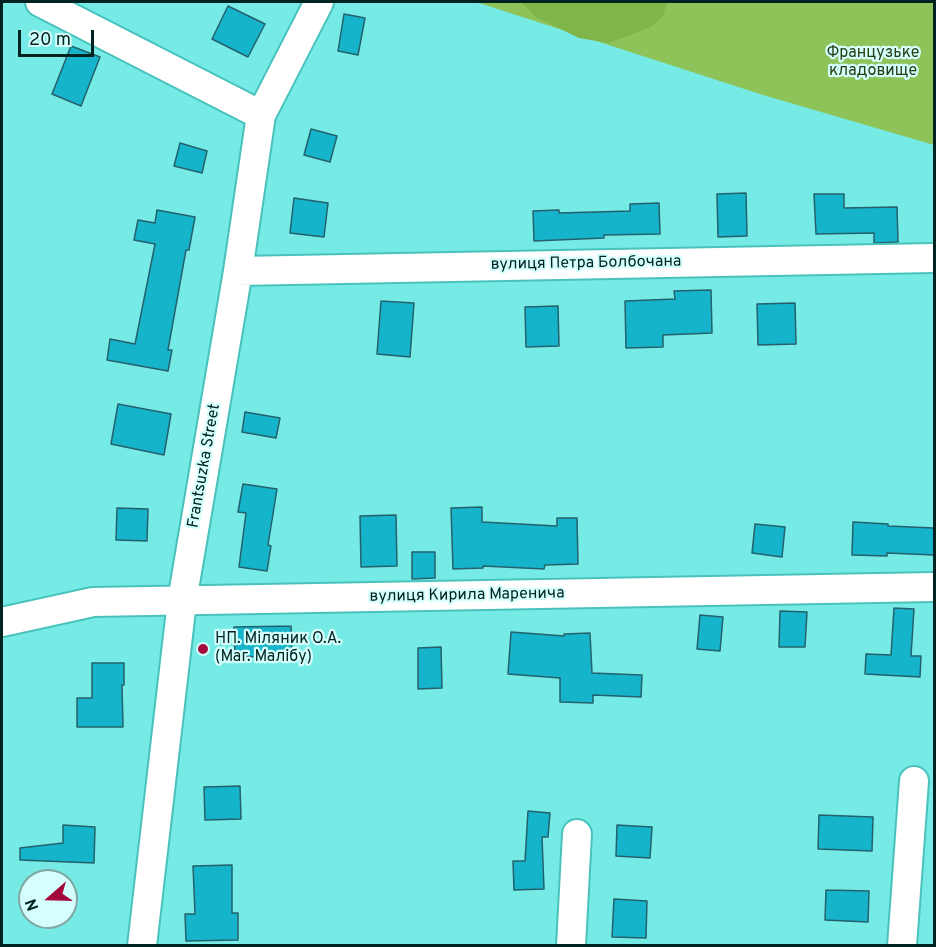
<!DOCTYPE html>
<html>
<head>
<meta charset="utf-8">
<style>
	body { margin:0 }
	#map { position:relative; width:936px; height:947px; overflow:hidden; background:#76ebe5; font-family:Overpass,sans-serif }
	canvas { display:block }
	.frame { position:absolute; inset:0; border:3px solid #002321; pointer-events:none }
	.north { position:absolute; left:18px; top:869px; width:60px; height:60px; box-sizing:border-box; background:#d5fffc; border:2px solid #80a7a4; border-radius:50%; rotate:250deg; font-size:16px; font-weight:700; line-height:24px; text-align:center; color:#002321 }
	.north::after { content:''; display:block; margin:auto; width:21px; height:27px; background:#a40a3e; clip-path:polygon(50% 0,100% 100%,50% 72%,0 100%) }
	.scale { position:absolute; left:18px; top:30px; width:76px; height:27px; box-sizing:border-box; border:3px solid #002321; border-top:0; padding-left:8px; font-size:18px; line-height:21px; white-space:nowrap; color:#002321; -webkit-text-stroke:4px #d5fffc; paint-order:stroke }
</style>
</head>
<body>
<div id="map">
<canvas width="936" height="947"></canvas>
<div class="frame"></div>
<div class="north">N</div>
<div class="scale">20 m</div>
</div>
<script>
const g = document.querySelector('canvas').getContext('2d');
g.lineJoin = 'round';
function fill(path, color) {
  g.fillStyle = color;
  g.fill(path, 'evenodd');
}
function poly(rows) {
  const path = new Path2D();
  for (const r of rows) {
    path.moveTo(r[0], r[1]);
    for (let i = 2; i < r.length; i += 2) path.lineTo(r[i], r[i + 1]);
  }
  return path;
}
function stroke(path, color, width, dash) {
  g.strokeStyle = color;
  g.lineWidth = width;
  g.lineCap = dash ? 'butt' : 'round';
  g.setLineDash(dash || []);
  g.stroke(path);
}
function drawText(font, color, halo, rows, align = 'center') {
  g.font = font + ' Overpass,sans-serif';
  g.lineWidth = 4.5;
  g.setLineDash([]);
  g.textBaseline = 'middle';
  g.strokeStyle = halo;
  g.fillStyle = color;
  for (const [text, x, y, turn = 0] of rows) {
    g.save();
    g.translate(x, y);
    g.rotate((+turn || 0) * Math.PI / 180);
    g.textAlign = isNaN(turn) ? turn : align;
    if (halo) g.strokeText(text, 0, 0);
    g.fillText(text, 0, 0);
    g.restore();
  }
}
fill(poly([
	[476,2,934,2,934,145,763,95]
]), '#8dc359');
fill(poly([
	[521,2,667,2,663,16,651,27,609,43,579,38,536,17]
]), '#80b549');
const building = poly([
	[228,6,265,24,248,57,212,39,228,6],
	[344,14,365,18,358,55,338,51,344,14],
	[71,46,100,57,81,106,52,94,71,46],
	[311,129,337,136,330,162,304,155,311,129],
	[180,143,207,151,202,173,174,166,180,143],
	[746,193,747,236,718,237,717,194,746,193],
	[814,194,844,194,844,208,897,207,898,242,874,243,874,233,816,234,814,194],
	[294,198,328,203,324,237,290,233,294,198],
	[659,203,660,234,604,235,604,238,534,241,533,211,559,210,559,213,630,211,630,204,659,203],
	[157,210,195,217,189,250,186,250,168,350,172,350,168,371,107,360,110,339,135,344,155,244,134,240,138,220,155,223,157,210],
	[711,290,712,333,663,335,663,347,626,348,625,301,675,299,674,291,711,290],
	[381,301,414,303,410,357,377,354,381,301],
	[795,303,796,344,758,345,757,304,795,303],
	[558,306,559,346,526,347,525,307,558,306],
	[118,404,171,414,164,455,111,444,118,404],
	[245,412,280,418,276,438,242,432,245,412],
	[243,484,277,489,268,545,271,546,267,571,239,567,246,513,238,512,243,484],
	[482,507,482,522,557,526,557,518,577,518,578,564,545,565,544,569,483,566,483,568,453,569,451,508,482,507],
	[117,508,148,509,147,541,116,540,117,508],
	[396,515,397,566,361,567,360,516,396,515],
	[853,522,888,524,888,526,934,528,934,555,887,553,887,556,852,555,853,522],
	[755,524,785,527,782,557,752,553,755,524],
	[412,552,435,552,435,578,412,579,412,552],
	[894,608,914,609,911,656,921,656,920,677,865,674,866,654,891,655,894,608],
	[780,611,807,612,805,647,779,647,780,611],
	[700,615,723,617,720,651,697,649,700,615],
	[291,626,292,656,235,657,234,627,291,626],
	[511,632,564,636,564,634,590,633,592,673,642,675,641,697,593,695,593,703,560,702,560,678,508,674,511,632],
	[441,647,442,688,418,689,418,648,441,647],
	[92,663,124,663,124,685,122,685,123,727,77,727,77,698,92,698,92,663],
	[240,786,241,819,205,820,204,787,240,786],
	[528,811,550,813,548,837,542,837,544,889,514,890,513,861,525,861,528,811],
	[819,815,873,817,872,851,818,849,819,815],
	[63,825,95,827,94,863,20,860,20,848,63,843,63,825],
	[617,825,652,827,650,858,616,856,617,825],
	[232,865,232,913,238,913,238,940,186,941,185,914,195,914,193,866,232,865],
	[826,890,869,891,868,922,825,920,826,890],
	[614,899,647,901,646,938,612,937,614,899]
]);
fill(building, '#15b4cb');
stroke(building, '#24616c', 1.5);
const street = poly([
	[40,2,261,115],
	[238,271,934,258],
	[2,622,93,602,934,587],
	[142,946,182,601,238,271,261,115,319,2],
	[571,946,577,834],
	[902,946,914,781]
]);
stroke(street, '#49c2bd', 32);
stroke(street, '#fff', 28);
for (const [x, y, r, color] of [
	[203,649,6,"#a40a3e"]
]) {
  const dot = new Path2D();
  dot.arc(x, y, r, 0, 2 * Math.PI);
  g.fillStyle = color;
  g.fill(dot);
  stroke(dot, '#d5fffc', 2);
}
drawText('16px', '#283d12', '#d5fffc', [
	["Французьке",873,54],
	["кладовище",873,72]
]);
drawText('16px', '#002321', '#d5fffc', [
	["вулиця Петра Болбочана",586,264,-1],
	["Frantsuzka Street",205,466,-80],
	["вулиця Кирила Маренича",467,596,-1]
]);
drawText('16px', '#002321', '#d5fffc', [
	["НП. Міляник О.А.",215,640],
	["(Маг. Малібу)",215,658]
], 'left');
</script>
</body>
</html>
